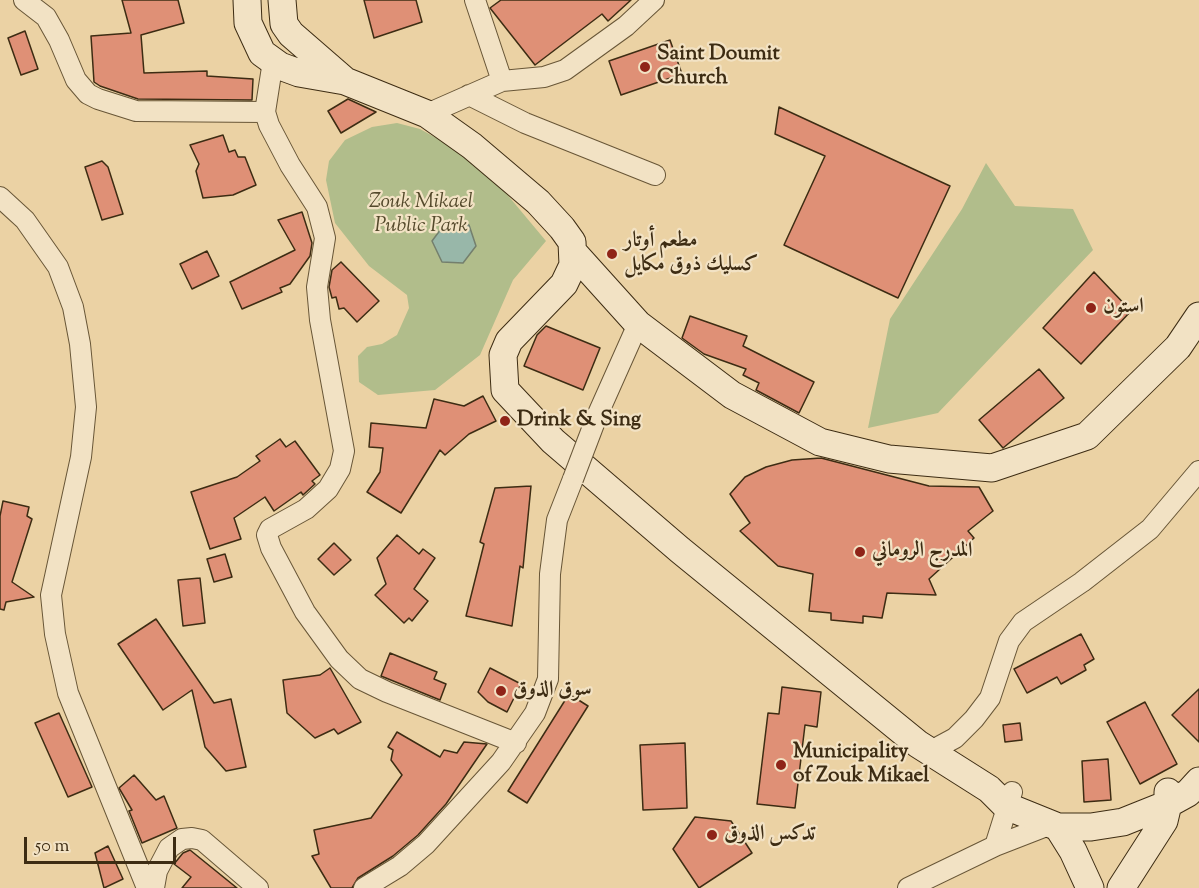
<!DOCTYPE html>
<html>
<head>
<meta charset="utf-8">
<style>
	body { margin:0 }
	#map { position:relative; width:1199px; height:888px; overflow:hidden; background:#ebd2a4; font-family:"Sorts Mill Goudy",serif }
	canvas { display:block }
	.scale { position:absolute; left:24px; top:837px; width:152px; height:27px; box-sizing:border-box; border:3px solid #3d2c13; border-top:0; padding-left:8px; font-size:18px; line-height:21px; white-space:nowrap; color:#3d2c13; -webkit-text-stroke:4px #f2e2c4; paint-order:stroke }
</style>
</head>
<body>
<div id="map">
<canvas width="1199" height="888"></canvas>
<div class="scale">50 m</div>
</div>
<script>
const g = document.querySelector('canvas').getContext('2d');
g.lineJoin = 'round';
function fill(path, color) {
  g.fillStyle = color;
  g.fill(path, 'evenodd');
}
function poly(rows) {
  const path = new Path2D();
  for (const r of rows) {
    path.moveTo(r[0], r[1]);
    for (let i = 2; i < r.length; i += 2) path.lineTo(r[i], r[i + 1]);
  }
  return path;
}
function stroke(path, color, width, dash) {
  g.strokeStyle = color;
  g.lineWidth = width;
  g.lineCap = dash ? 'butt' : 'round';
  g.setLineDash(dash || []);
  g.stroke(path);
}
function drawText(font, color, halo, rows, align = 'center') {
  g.font = font + ' "Sorts Mill Goudy",Amiri,serif';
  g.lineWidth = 4.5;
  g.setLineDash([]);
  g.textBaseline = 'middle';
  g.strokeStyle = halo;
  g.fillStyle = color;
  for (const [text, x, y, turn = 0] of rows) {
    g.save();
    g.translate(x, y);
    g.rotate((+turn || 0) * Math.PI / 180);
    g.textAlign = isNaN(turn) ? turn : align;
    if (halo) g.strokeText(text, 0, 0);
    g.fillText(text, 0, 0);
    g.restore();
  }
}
fill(poly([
	[397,123,420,129,451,146,495,180,546,241,513,280,480,355,435,390,378,395,359,382,358,356,367,347,382,344,397,335,409,308,407,295,369,266,335,223,326,180,329,161,345,140,372,127],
	[986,163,1015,206,1073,209,1093,250,938,413,868,428,890,319,962,209]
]), '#b1bd8b');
const water = poly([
	[447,221,469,225,476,246,463,263,442,262,432,241,447,221]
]);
fill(water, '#98b7a9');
stroke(water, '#747f6d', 1.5);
const building = poly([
	[122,0,178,0,184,23,141,35,144,73,207,71,207,76,253,79,252,100,138,99,100,86,94,82,91,36,131,33,122,0],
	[364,0,416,0,422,22,374,38,364,0],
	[501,0,631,0,608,21,602,14,535,65,490,8,501,0],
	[25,31,38,69,21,75,8,38,25,31],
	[670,40,682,74,621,95,609,61,670,40],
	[348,99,376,112,341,133,328,111,348,99],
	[779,107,950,186,898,298,784,245,825,156,775,134,779,107],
	[223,135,229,152,235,150,238,157,245,157,256,185,233,195,203,198,196,171,199,164,190,145,223,135],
	[102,161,108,167,123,214,102,220,85,167,102,161],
	[302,212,312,243,310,256,290,284,280,288,282,292,242,309,230,282,295,250,278,220,302,212],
	[207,251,219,276,192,289,180,264,207,251],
	[341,262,379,301,357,322,344,308,339,309,336,297,332,298,329,287,332,270,341,262],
	[1094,272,1131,311,1081,364,1043,328,1094,272],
	[690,316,747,336,743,346,814,382,799,413,756,390,759,383,743,375,746,369,704,354,682,338,690,316],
	[546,326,600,348,583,390,524,366,537,335,546,326],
	[1039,369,1064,398,1003,448,979,420,1039,369],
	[483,396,496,421,469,434,445,455,440,450,401,513,367,492,380,472,383,448,369,447,371,423,426,428,434,399,464,406,483,396],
	[280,439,286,447,295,441,320,475,312,481,315,484,303,495,301,492,274,511,265,497,234,518,241,539,210,549,191,492,237,477,260,461,256,456,280,439],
	[821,458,929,486,979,487,993,511,968,531,974,538,929,579,936,595,887,593,882,618,863,616,863,623,831,620,831,613,809,611,813,574,778,566,740,531,750,523,730,494,745,477,766,467,792,460,821,458],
	[531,486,523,568,520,566,512,626,466,616,484,544,480,542,495,488,531,486],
	[3,501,29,507,27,516,32,519,12,582,34,597,6,602,4,610,0,609,0,516,3,501],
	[397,535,419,554,423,549,435,558,414,589,428,601,412,621,409,618,404,623,375,595,386,584,377,558,397,535],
	[334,543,351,560,334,575,318,559,334,543],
	[225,554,232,577,214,582,207,559,225,554],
	[200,578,205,623,183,626,178,580,200,578],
	[156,619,214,703,231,699,246,767,226,771,205,747,192,690,163,710,118,644,156,619],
	[1081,634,1094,659,1084,665,1086,670,1061,684,1057,677,1027,693,1014,669,1081,634],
	[390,653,437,672,434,679,446,684,440,700,381,676,390,653],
	[330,668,361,722,338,734,334,729,315,738,287,713,283,680,320,675,330,668],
	[490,668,521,684,507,712,488,702,478,692,490,668],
	[782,687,821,692,817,727,805,725,795,808,757,804,768,713,779,714,782,687],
	[1199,689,1199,742,1172,715,1199,689],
	[569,694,588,706,527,803,508,791,569,694],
	[1145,702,1177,764,1140,784,1107,722,1145,702],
	[59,713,92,787,68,797,35,723,59,713],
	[1020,723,1022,740,1005,742,1003,725,1020,723],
	[397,732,440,757,444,750,457,753,464,742,487,744,446,804,418,835,393,856,358,878,352,888,331,888,312,856,319,854,314,830,371,818,402,775,391,760,393,750,388,747,397,732],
	[685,743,687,808,643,810,640,745,685,743],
	[1108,759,1111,800,1084,802,1082,761,1108,759],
	[134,775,156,800,164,796,177,828,142,843,129,811,132,810,119,788,134,775],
	[695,817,731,821,752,853,699,888,673,849,695,817],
	[108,846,123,879,104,888,95,853,108,846],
	[190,850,237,888,182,888,191,877,174,864,183,853,190,850]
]);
fill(building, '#df9076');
stroke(building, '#3d2c13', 1.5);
const street = poly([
	[24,0,46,17,59,40,76,80,88,94,98,99,136,111,265,112],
	[475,0,502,81],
	[273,61,265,112,269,125,290,165,317,207,325,238,317,287,320,320,344,451,340,469,328,489,306,509,270,529,267,535,271,548,305,612,339,659,360,679,387,692,516,743],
	[469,95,525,123,655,175],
	[427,114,502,81,544,77,565,70,626,26,654,0],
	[0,197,25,220,58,267,73,307,80,344,86,407,81,457,51,595,55,634,68,693,147,888],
	[597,416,638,324],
	[929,752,955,738,974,719,990,698,1009,641,1023,622,1082,582,1150,529,1199,471],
	[995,846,1012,792],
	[154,888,157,871,169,848,182,839,192,838,202,840,258,888],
	[364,888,400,866,426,844,501,762,535,713,548,679,550,574,557,520,573,479],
	[908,888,995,846,1049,825]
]);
const secondary = poly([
	[247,0,248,23,262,53,280,66,299,73,345,81,427,114,472,146,538,202,562,228,572,242,573,265,564,284,509,341,503,355,505,390,553,441,680,550,918,744,989,789,1006,806,1058,827,1091,827,1123,822,1168,804,1188,793,1199,781],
	[282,0,284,24,291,34,344,80],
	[574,253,638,324,732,395,820,442,889,459,992,468,1087,436,1178,347,1199,316],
	[1058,827,1073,851,1090,888],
	[1121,888,1164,821,1168,804,1168,792]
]);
stroke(street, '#685637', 22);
stroke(secondary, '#3d2c13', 29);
stroke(street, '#f2e2c4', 20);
stroke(secondary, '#f2e2c4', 27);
const streetBridge = poly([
	[573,479,597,416]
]);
stroke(streetBridge, '#685637', 22, []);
stroke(streetBridge, '#f2e2c4', 20);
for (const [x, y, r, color] of [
	[645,67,6,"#8f2418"],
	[612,254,6,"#8f2418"],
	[1091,308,6,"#8f2418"],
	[505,421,6,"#8f2418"],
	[860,552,6,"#8f2418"],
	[501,691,6,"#8f2418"],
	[781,765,6,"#8f2418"],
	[712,835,6,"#8f2418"]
]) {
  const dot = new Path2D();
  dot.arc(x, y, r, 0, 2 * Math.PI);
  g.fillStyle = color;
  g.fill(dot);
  stroke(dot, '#f2e2c4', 2);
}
drawText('bold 21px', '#3d2c13', '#f2e2c4', [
	["Saint Doumit",657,55],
	["Church",657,79],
	["مطعم أوتار",624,242],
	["كسليك ذوق مكايل",624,266],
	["استون",1103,308],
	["Drink & Sing",517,421],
	["المدرج الروماني",872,552],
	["سوق الذوق",513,691],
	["Municipality",793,753],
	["of Zouk Mikael",793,777],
	["تدكس الذوق",724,835]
], 'left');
drawText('italic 21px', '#54492b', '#f2e2c4', [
	["Zouk Mikael",421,203],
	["Public Park",421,227]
]);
</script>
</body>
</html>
